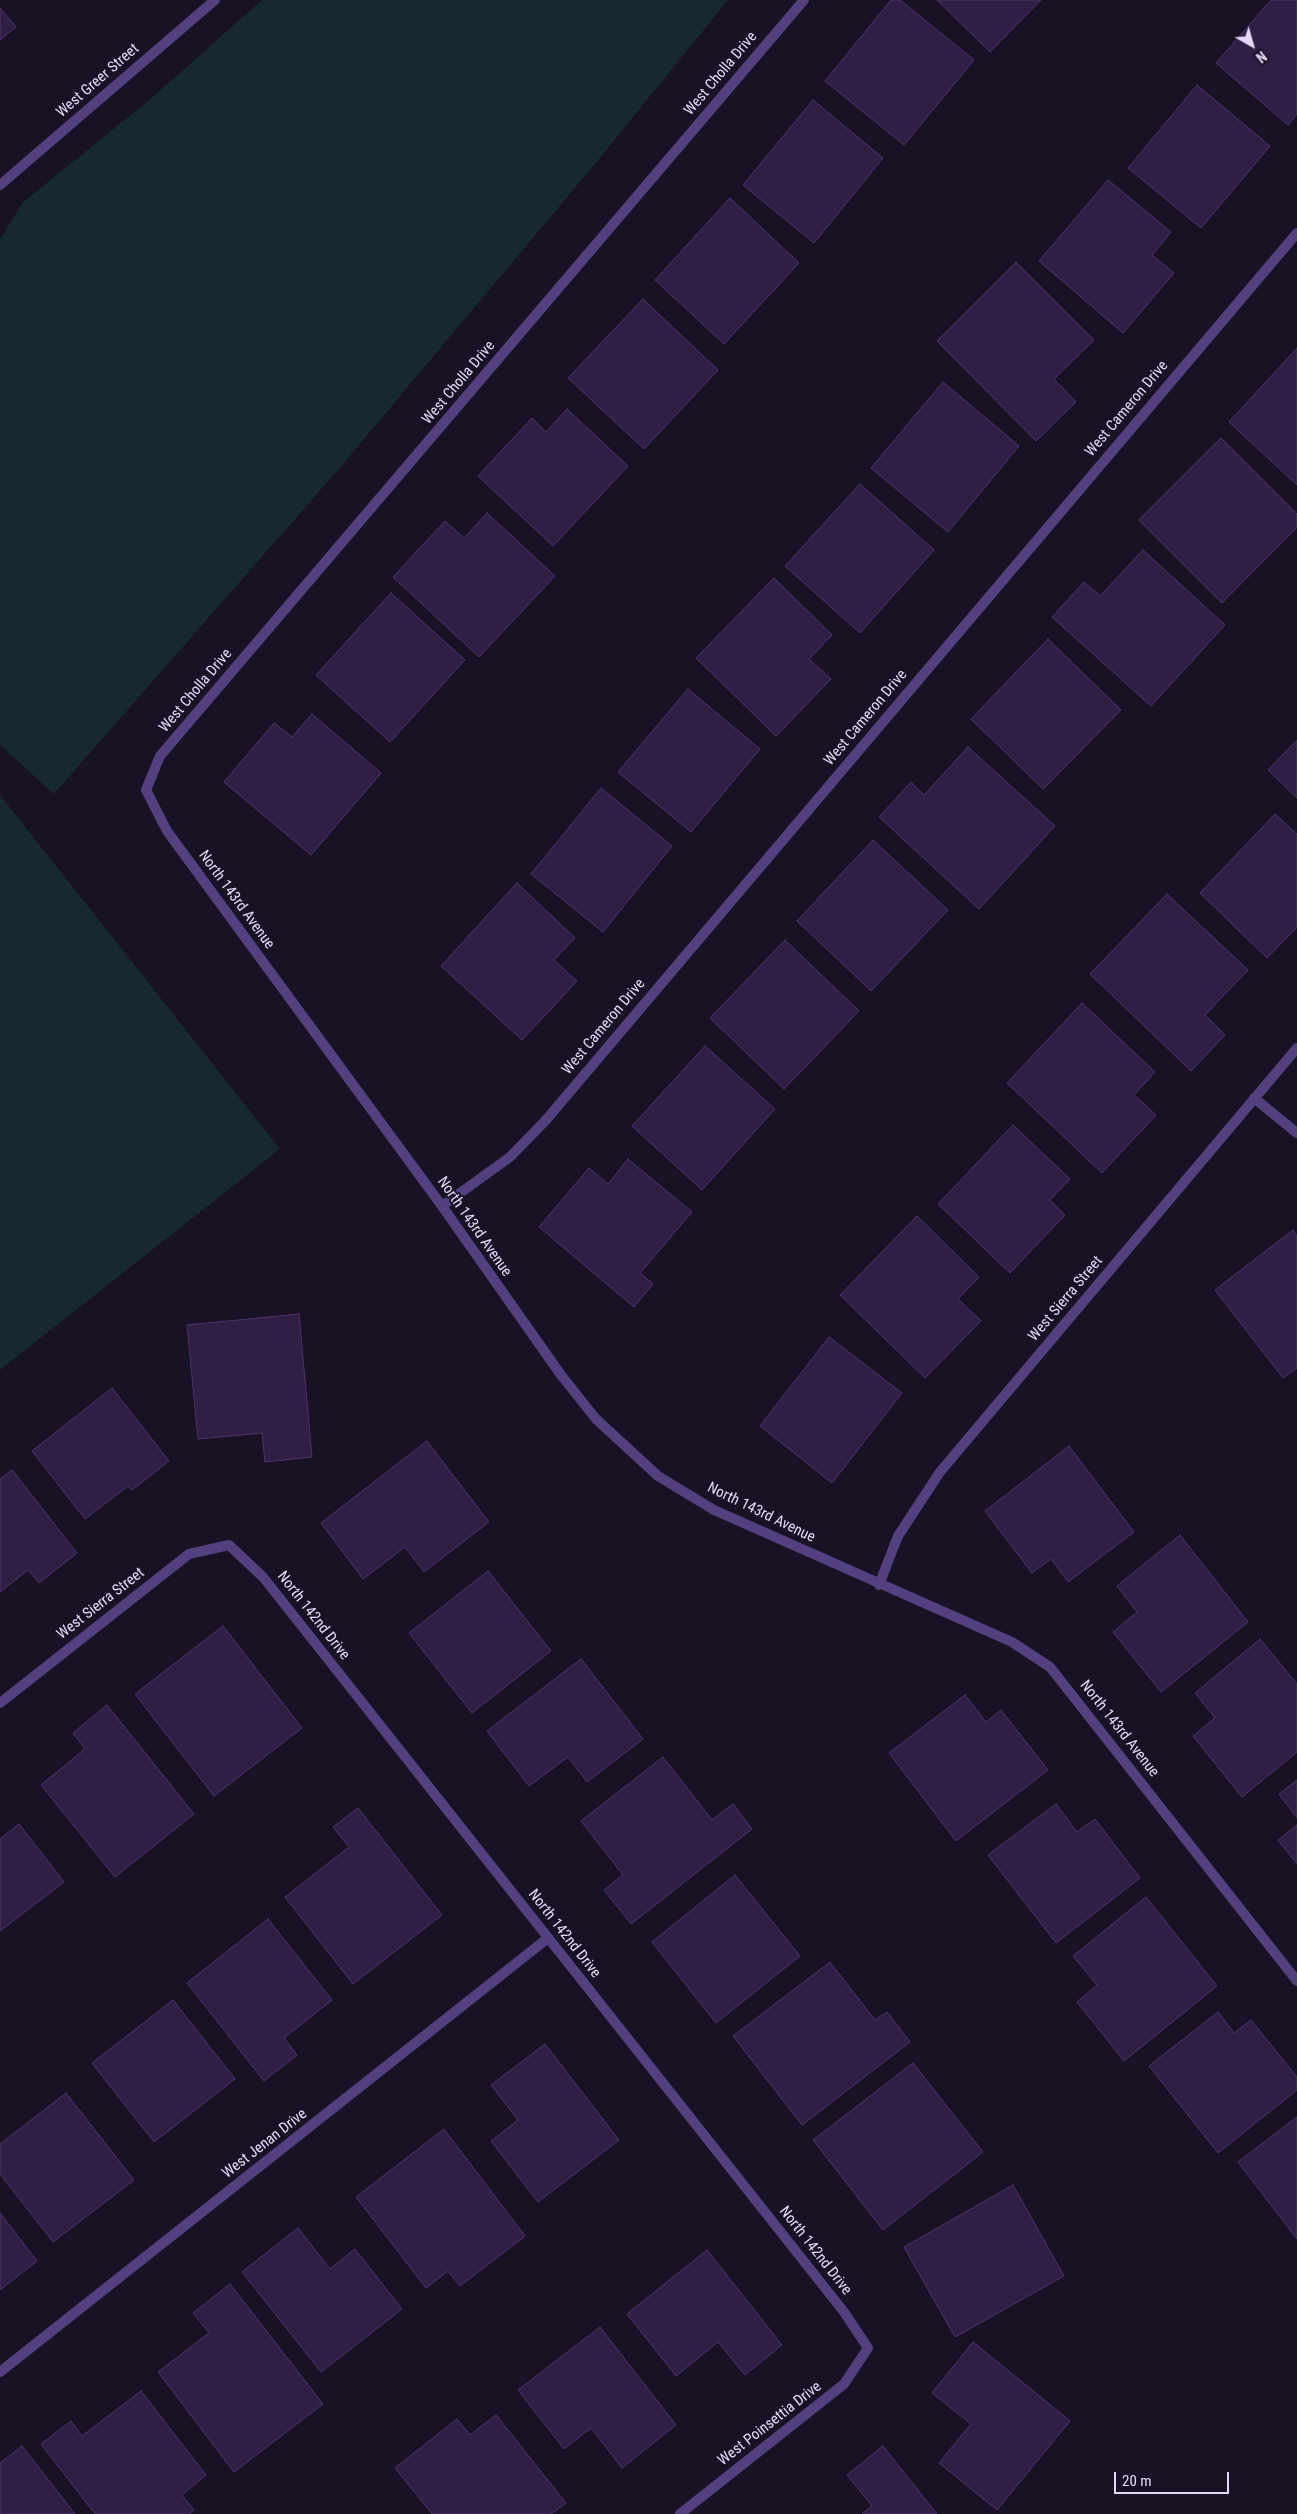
<!DOCTYPE html>
<html>
<head>
<meta charset="utf-8">
<style>
	body { margin:0 }
	#map { position:relative; width:1297px; height:2514px; overflow:hidden; background:#191124; font-family:"Roboto Condensed",sans-serif }
	canvas { display:block }
	.north { position:absolute; left:1227px; top:20px; width:50px; height:50px; -webkit-text-stroke:4px #191124; paint-order:stroke; rotate:142deg; font-size:14px; font-weight:700; line-height:20px; text-align:center; color:#e5d9fb }
	.north::after { content:''; display:block; margin:auto; width:18px; height:22px; background:#e5d9fb; clip-path:polygon(50% 0,100% 100%,50% 72%,0 100%) }
	.scale { position:absolute; left:1114px; top:2472px; width:115px; height:22px; box-sizing:border-box; border:2px solid #e5d9fb; border-top:0; padding-left:6px; font-size:15px; line-height:18px; white-space:nowrap; color:#e5d9fb; -webkit-text-stroke:4px #191124; paint-order:stroke }
</style>
</head>
<body>
<div id="map">
<canvas width="1297" height="2514"></canvas>
<div class="north">N</div>
<div class="scale">20 m</div>
</div>
<script>
const g = document.querySelector('canvas').getContext('2d');
g.lineJoin = 'round';
function fill(path, color) {
  g.fillStyle = color;
  g.fill(path, 'evenodd');
}
function poly(rows) {
  const path = new Path2D();
  for (const r of rows) {
    path.moveTo(r[0], r[1]);
    for (let i = 2; i < r.length; i += 2) path.lineTo(r[i], r[i + 1]);
  }
  return path;
}
function stroke(path, color, width, dash) {
  g.strokeStyle = color;
  g.lineWidth = width;
  g.lineCap = dash ? 'butt' : 'round';
  g.setLineDash(dash || []);
  g.stroke(path);
}
function drawText(font, color, halo, rows, align = 'center') {
  g.font = font + ' "Roboto Condensed",sans-serif';
  g.lineWidth = 4;
  g.setLineDash([]);
  g.textBaseline = 'middle';
  g.strokeStyle = halo;
  g.fillStyle = color;
  for (const [text, x, y, turn = 0] of rows) {
    g.save();
    g.translate(x, y);
    g.rotate((+turn || 0) * Math.PI / 180);
    g.textAlign = isNaN(turn) ? turn : align;
    if (halo) g.strokeText(text, 0, 0);
    g.fillText(text, 0, 0);
    g.restore();
  }
}
fill(poly([
	[262,0,728,0,595,164,338,470,54,794,0,745,0,239,23,202,147,102],
	[0,795,280,1149,0,1370]
]), '#15292e');
const building = poly([
	[891,0,900,0,974,60,904,145,825,81,891,0],
	[937,0,1041,0,990,52,937,0],
	[1271,0,1297,0,1297,114,1288,125,1216,63,1271,0],
	[0,8,16,27,0,40,0,8],
	[1197,85,1270,146,1201,228,1128,168,1197,85],
	[813,100,883,158,814,243,743,185,813,100],
	[1108,180,1171,232,1152,255,1174,273,1123,333,1039,261,1108,180],
	[730,198,799,263,724,344,655,280,730,198],
	[1016,262,1094,340,1054,379,1076,402,1036,441,937,341,1016,262],
	[643,299,718,370,644,449,568,378,643,299],
	[1297,348,1297,485,1229,422,1297,348],
	[943,382,1019,446,948,532,871,468,943,382],
	[567,409,628,466,553,546,478,476,532,418,546,432,567,409],
	[1221,438,1297,514,1297,527,1222,603,1139,520,1221,438],
	[860,484,934,550,860,633,785,566,860,484],
	[487,513,555,576,479,657,393,577,445,521,464,538,487,513],
	[1143,550,1225,625,1151,706,1052,617,1084,582,1100,596,1143,550],
	[774,578,832,635,809,659,831,679,776,736,696,658,774,578],
	[391,593,465,660,390,742,316,675,391,593],
	[1048,639,1121,710,1043,789,971,719,1048,639],
	[688,689,760,749,691,832,618,772,688,689],
	[312,714,381,773,311,855,224,782,274,723,292,737,312,714],
	[1297,740,1297,798,1268,770,1297,740],
	[968,747,1055,826,979,909,879,817,911,782,924,795,968,747],
	[601,788,672,846,603,932,531,874,601,788],
	[1275,814,1297,834,1297,927,1267,958,1200,893,1275,814],
	[873,840,948,910,871,991,797,921,873,840],
	[517,883,575,938,554,960,577,981,522,1040,441,966,517,883],
	[1167,894,1248,970,1205,1015,1225,1035,1191,1071,1090,974,1167,894],
	[785,940,859,1011,784,1089,710,1018,785,940],
	[1082,1003,1155,1072,1134,1095,1156,1115,1102,1173,1007,1083,1082,1003],
	[705,1046,775,1109,702,1190,632,1126,705,1046],
	[1013,1125,1070,1179,1050,1200,1065,1215,1010,1273,938,1204,1013,1125],
	[628,1159,692,1212,640,1273,653,1284,634,1307,539,1227,589,1168,608,1184,628,1159],
	[917,1216,979,1277,958,1299,981,1321,925,1378,840,1295,917,1216],
	[1293,1230,1297,1236,1297,1368,1283,1378,1215,1290,1293,1230],
	[299,1314,312,1457,265,1462,262,1433,198,1439,187,1325,299,1314],
	[829,1337,902,1393,832,1483,760,1426,829,1337],
	[112,1388,169,1461,132,1490,128,1486,85,1519,32,1451,112,1388],
	[427,1441,489,1522,424,1572,405,1547,363,1579,321,1523,427,1441],
	[1069,1446,1134,1532,1068,1582,1051,1559,1032,1573,985,1511,1069,1446],
	[12,1470,77,1553,39,1583,28,1570,0,1592,0,1479,12,1470],
	[1180,1535,1248,1622,1161,1692,1113,1632,1137,1612,1117,1586,1180,1535],
	[488,1571,551,1651,472,1713,409,1633,488,1571],
	[223,1626,302,1728,214,1796,135,1694,223,1626],
	[1260,1639,1297,1684,1297,1752,1242,1797,1193,1736,1215,1718,1195,1693,1260,1639],
	[581,1659,643,1739,587,1782,568,1757,529,1786,487,1731,581,1659],
	[965,1695,986,1722,1001,1710,1048,1770,956,1841,889,1753,965,1695],
	[107,1705,194,1814,115,1877,41,1785,85,1749,73,1733,107,1705],
	[663,1757,712,1820,733,1804,752,1829,631,1924,604,1890,623,1875,581,1821,663,1757],
	[1297,1780,1297,1818,1279,1794,1297,1780],
	[1056,1804,1077,1832,1095,1819,1140,1878,1056,1943,988,1855,1056,1804],
	[358,1808,442,1915,353,1984,285,1897,349,1847,333,1827,358,1808],
	[19,1824,64,1882,0,1931,0,1839,19,1824],
	[1297,1825,1297,1864,1278,1840,1297,1825],
	[735,1875,800,1956,716,2023,652,1942,735,1875],
	[1146,1897,1217,1986,1124,2061,1077,2002,1097,1985,1073,1956,1146,1897],
	[268,1919,332,2000,284,2038,297,2055,264,2081,187,1983,268,1919],
	[830,1962,875,2020,887,2012,910,2042,802,2125,733,2036,830,1962],
	[173,2000,235,2079,154,2142,92,2063,173,2000],
	[1218,2012,1234,2033,1251,2020,1297,2077,1297,2090,1218,2153,1149,2066,1218,2012],
	[545,2044,619,2140,538,2202,491,2141,518,2120,491,2085,545,2044],
	[913,2063,983,2152,883,2230,813,2140,913,2063],
	[66,2093,134,2180,53,2242,0,2174,0,2144,66,2093],
	[1297,2117,1297,2239,1238,2162,1297,2117],
	[444,2129,525,2236,460,2286,448,2271,426,2288,356,2197,444,2129],
	[1013,2185,1064,2276,955,2337,904,2247,1013,2185],
	[0,2213,37,2261,0,2290,0,2213],
	[298,2228,330,2269,355,2249,402,2309,321,2372,242,2272,298,2228],
	[707,2250,782,2345,745,2375,718,2342,676,2376,627,2314,707,2250],
	[230,2284,323,2404,234,2472,158,2372,209,2333,193,2313,230,2284],
	[600,2327,676,2425,622,2468,591,2428,564,2449,518,2390,600,2327],
	[973,2342,1070,2421,997,2510,939,2463,971,2424,932,2393,973,2342],
	[141,2391,206,2475,182,2495,194,2510,189,2514,95,2514,41,2444,71,2421,82,2436,141,2391],
	[496,2415,566,2503,551,2514,432,2514,395,2468,457,2419,470,2435,496,2415],
	[22,2446,75,2514,0,2514,0,2463,22,2446],
	[883,2446,937,2514,862,2514,872,2506,847,2475,883,2446]
]);
fill(building, '#301f44');
stroke(building, '#4d346d', 1);
stroke(poly([
	[804,0,160,756,146,790,167,831,442,1206,561,1375,596,1419,658,1476,714,1510,1012,1642,1050,1667,1297,1981],
	[0,185,215,0],
	[1254,1098,1297,1133],
	[442,1206,510,1157,546,1120,1297,233],
	[879,1585,898,1536,940,1472,1297,1048],
	[0,1703,189,1554,229,1545,263,1577,844,2312,868,2348,844,2384,680,2514],
	[0,2372,548,1938]
]), '#53417f', 10);
drawText('15px', '#e5d9fb', '#191124', [
	["West Cholla Drive",721,74,-50],
	["West Greer Street",98,81,-41],
	["West Cholla Drive",459,383,-50],
	["West Cameron Drive",1127,409,-50],
	["West Cholla Drive",196,691,-50],
	["West Cameron Drive",866,718,-50],
	["North 143rd Avenue",236,900,54],
	["West Cameron Drive",604,1027,-50],
	["North 143rd Avenue",474,1227,55],
	["West Sierra Street",1066,1299,-50],
	["North 143rd Avenue",761,1513,26],
	["West Sierra Street",101,1604,-38],
	["North 142nd Drive",313,1616,52],
	["North 143rd Avenue",1119,1729,52],
	["North 142nd Drive",564,1934,52],
	["West Jenan Drive",265,2144,-38],
	["North 142nd Drive",815,2251,52],
	["West Poinsettia Drive",770,2424,-38]
]);
</script>
</body>
</html>
